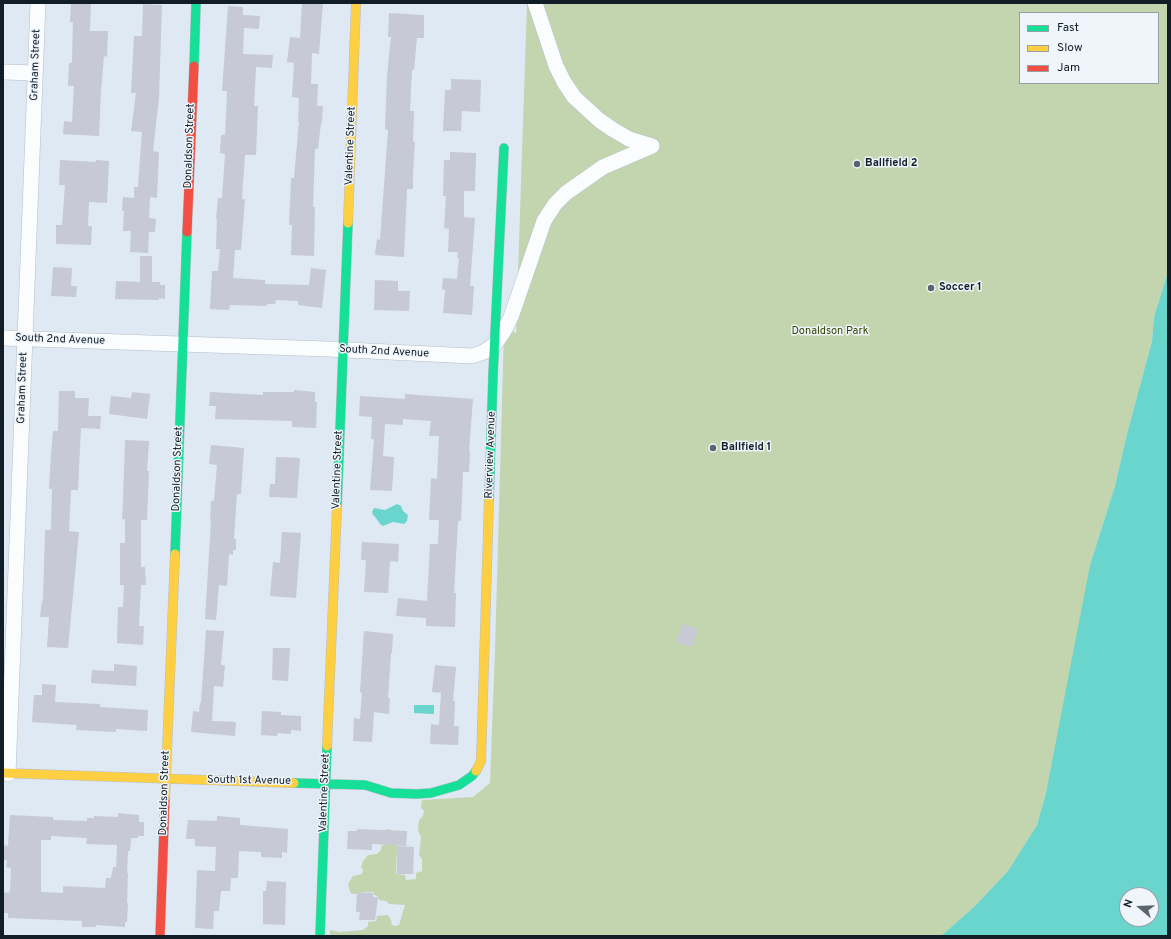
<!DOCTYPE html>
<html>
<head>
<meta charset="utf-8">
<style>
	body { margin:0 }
	#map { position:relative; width:1171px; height:939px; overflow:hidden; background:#dee9f3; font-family:Overpass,sans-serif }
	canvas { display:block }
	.frame { position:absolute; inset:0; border:4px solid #111d27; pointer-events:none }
	.legend { position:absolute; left:1019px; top:12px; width:140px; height:72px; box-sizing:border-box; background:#eff5fb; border:1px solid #969fa6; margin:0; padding:5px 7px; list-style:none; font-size:12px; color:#111d27 }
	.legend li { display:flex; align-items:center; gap:8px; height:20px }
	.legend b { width:20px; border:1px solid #969fa6 }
	.north { position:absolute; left:1119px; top:887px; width:40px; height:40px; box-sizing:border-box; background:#eff5fb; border:1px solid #969fa6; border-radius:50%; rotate:289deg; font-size:11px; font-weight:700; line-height:16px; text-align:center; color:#111d27 }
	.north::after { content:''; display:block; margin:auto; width:14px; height:18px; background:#59646e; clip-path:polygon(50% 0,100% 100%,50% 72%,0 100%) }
</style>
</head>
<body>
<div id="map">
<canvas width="1171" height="939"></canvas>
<div class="frame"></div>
<ul class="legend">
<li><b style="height:5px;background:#16e098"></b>Fast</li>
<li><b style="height:5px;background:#ffcf43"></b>Slow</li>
<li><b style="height:5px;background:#f24e42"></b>Jam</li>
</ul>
<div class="north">N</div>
</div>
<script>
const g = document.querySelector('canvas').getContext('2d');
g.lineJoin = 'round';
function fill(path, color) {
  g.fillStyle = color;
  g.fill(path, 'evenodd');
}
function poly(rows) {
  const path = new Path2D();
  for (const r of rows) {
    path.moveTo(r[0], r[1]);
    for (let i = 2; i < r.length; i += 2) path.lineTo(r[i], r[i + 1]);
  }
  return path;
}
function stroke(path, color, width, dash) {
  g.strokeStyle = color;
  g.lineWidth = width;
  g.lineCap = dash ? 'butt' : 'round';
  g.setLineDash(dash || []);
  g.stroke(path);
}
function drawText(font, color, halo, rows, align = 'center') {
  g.font = font + ' Overpass,sans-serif';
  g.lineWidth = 3;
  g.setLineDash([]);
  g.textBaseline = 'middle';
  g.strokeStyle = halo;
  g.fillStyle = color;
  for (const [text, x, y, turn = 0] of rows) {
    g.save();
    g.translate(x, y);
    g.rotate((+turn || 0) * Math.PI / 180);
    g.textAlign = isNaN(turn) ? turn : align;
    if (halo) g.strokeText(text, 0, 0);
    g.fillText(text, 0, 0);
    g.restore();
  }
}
fill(poly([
	[527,3,1168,3,1168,272,1154,317,1152,341,1127,434,1115,486,1090,565,1071,675,1046,793,1037,825,1008,871,975,906,941,936,330,936,330,930,340,932,363,930,368,926,368,922,376,921,377,916,388,915,391,920,392,925,395,926,399,925,405,905,389,904,386,901,379,900,378,896,374,895,373,892,357,892,357,894,352,894,350,892,348,884,353,876,362,874,363,870,361,867,363,861,368,855,377,854,381,850,381,846,384,845,386,830,389,829,393,831,397,845,396,874,405,875,406,880,416,879,416,873,422,871,422,859,419,855,421,837,418,831,419,820,423,816,424,811,421,808,422,800,473,797,490,783,495,650,504,331,512,331,516,333],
	[1020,13,1158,13,1158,83,1020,83]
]), '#c2d5ae');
fill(poly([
	[1168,272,1168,936,941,936,975,906,1008,871,1037,825,1046,793,1090,565,1115,486,1127,434,1152,341,1154,317],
	[1127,895,1151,895,1151,919,1127,919],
	[397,504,401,506,403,511,408,515,407,521,404,524,393,522,383,526,380,524,376,518,373,515,372,512,374,508,385,510],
	[414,705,434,705,434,714,414,713]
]), '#69d5cc');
fill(poly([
	[71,3,91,3,90,31,108,31,107,57,104,56,101,91,99,136,63,134,64,121,72,122,74,86,68,86,69,63,72,63,73,22,70,22],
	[302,3,323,3,319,54,312,53,311,84,318,84,317,106,323,106,322,123,321,123,318,149,315,149,313,207,315,207,314,256,291,255,292,225,289,225,291,178,294,178,299,122,298,122,299,98,292,97,294,63,287,62,290,37,300,38],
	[143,4,162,5,159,98,153,151,159,152,157,198,150,197,149,218,156,219,155,232,149,232,148,253,130,252,131,231,123,231,124,211,122,211,123,197,134,198,134,187,138,187,142,132,131,131,136,93,131,93,134,36,142,36],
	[228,6,243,7,243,15,260,16,259,29,244,28,243,54,273,55,272,68,256,67,254,106,258,106,256,155,245,155,242,199,245,199,241,250,235,250,233,278,265,280,265,284,309,285,311,268,326,270,322,308,298,305,298,301,276,300,275,304,267,304,267,306,230,305,229,310,210,309,212,271,218,271,220,249,216,249,217,219,216,219,218,198,222,198,225,154,220,153,221,135,225,135,227,91,222,91],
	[389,13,424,15,424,38,417,38,414,70,412,70,410,111,414,111,413,142,415,142,413,175,413,189,407,189,404,257,375,255,377,239,380,240,388,130,385,129,387,76,391,37,388,37],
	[451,79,481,80,480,112,462,111,461,131,443,131,445,90,451,90],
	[450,152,476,153,475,191,464,191,464,217,475,218,470,286,474,286,472,315,443,313,445,290,442,289,443,278,457,279,459,258,457,258,458,252,448,252,449,229,444,228,446,196,443,196,444,160,450,160],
	[60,160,96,162,96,160,109,161,107,203,89,202,88,226,92,226,91,245,56,244,56,225,62,225,65,185,59,185],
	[140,256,152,256,152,282,160,282,160,285,165,285,165,299,159,298,159,300,115,299,116,281,140,282],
	[53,267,72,268,71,286,77,286,76,297,51,296],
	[375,280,398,281,398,291,410,291,409,311,374,310],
	[294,390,315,392,315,402,317,402,316,428,292,427,292,421,215,419,216,406,209,406,210,392,263,395,263,392,294,392],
	[59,391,75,391,75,398,89,398,88,416,101,416,100,429,81,428,78,490,71,490,69,531,79,532,68,648,47,647,49,617,40,617,42,601,43,601,45,530,51,530,52,489,49,489,51,454,53,431,58,431],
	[132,392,150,394,147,419,109,414,111,396,131,398],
	[405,394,473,399,469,451,470,451,469,472,463,472,461,521,458,521,454,593,456,593,455,627,426,626,426,618,396,616,398,598,427,601,430,544,438,544,439,520,429,520,431,478,437,479,439,436,429,436,431,421,403,419,403,425,385,424,383,456,394,457,392,491,370,490,374,439,371,439,372,417,359,416,360,396,405,399],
	[125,440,149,441,147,471,149,471,147,520,141,520,141,567,145,567,146,585,141,585,139,626,144,626,143,645,117,643,118,607,123,607,124,585,120,585,120,543,125,543,125,519,122,519,123,501],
	[211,445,244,448,241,494,237,494,234,539,236,539,236,550,233,550,233,555,229,554,227,586,219,585,216,620,205,619,211,521,210,521,211,501,214,501,217,465,209,464],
	[276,457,300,458,297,498,269,497,270,484,275,484],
	[282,532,301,533,296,598,270,596,273,562,280,563],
	[362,542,399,544,398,562,390,561,388,593,364,592,366,560,361,560],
	[682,624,698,629,692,647,676,642],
	[206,630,224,631,221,665,225,665,223,687,214,686,212,721,236,722,235,736,191,732,193,711,199,712,200,703,201,703],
	[364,631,393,634,392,653,391,653,388,698,390,698,389,714,374,712,372,742,353,741,354,718,360,719,362,693,360,692],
	[273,648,290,648,288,681,272,680],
	[114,664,137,666,136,686,91,683,92,670,114,671],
	[435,665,456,667,453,701,455,701,454,726,459,726,458,745,430,744,431,724,439,725,441,693,432,692],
	[42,684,56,685,55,702,100,704,100,707,148,710,147,731,116,729,116,732,76,730,77,725,32,722,34,695,42,695],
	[262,711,281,712,281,715,301,716,301,731,291,730,291,734,278,733,277,736,261,735],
	[118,813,139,815,139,822,144,822,144,836,138,836,138,838,131,838,130,851,128,851,127,873,128,873,127,903,128,903,127,922,125,922,125,927,96,925,96,927,82,927,82,921,8,918,8,913,3,913,3,892,9,893,10,890,11,868,6,867,7,860,3,860,3,845,8,846,10,815,53,817,53,820,87,821,87,818,94,818,94,816,118,817],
	[51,836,87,838,86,844,117,845,116,867,113,867,111,878,106,878,105,888,63,886,63,893,41,892,41,840,51,840],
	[217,816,240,818,240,825,288,829,287,853,282,852,282,858,261,857,261,852,239,851,238,878,231,878,230,891,221,891,219,911,214,911,213,929,195,928,197,870,215,871,216,847,195,846,195,839,186,839,188,820,217,821],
	[357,829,407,831,406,846,372,844,372,850,347,849,348,831,357,831],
	[397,846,414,847,413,874,397,874],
	[267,881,286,882,285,925,263,924,263,891,266,891],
	[357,892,373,893,373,897,378,897,375,920,359,920,360,912,356,912]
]), '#c7c9d5');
const street = poly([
	[535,3,556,66,564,82,574,97,599,120,612,129,629,139,652,146],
	[3,72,35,73],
	[3,338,327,349,472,356,484,352,495,344,504,331,511,317,544,221,555,204,566,193,603,167,652,146],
	[8,774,38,3]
]);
const fast = poly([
	[194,66,196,3],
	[489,500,493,375,504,148],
	[337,507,348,223],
	[175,554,187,232],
	[294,783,365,785,391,793,417,794,431,793,459,785,472,776,476,771],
	[320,936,327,746]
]);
const slow = poly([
	[348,223,356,3],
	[327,746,337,507],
	[476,771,481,761,489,500],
	[3,773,294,783],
	[165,799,175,554]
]);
const jam = poly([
	[187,232,194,66],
	[160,936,165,799]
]);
stroke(street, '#b4bfc9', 16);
stroke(fast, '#b4bfc9', 10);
stroke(slow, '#b4bfc9', 10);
stroke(jam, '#b4bfc9', 10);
stroke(street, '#fafcfd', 15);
stroke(fast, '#16e098', 9);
stroke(slow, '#ffcf43', 9);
stroke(jam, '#f24e42', 9);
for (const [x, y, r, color] of [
	[857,164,4,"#59646e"],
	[931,288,4,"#59646e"],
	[713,448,4,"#59646e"]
]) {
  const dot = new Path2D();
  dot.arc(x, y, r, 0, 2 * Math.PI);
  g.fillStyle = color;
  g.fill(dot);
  stroke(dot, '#eff5fb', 1.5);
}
drawText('11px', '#111d27', '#eff5fb', [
	["Graham Street",36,65,-88],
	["Donaldson Street",190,146,-88],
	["Valentine Street",351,146,-88],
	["South 2nd Avenue",60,340,2],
	["South 2nd Avenue",384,352,3],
	["Graham Street",23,388,-88],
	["Riverview Avenue",491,455,-88],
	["Donaldson Street",178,469,-88],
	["Valentine Street",338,470,-88],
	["South 1st Avenue",249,781,1],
	["Donaldson Street",165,793,-88],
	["Valentine Street",325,793,-88]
]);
drawText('bold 11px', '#111d27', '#eff5fb', [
	["Ballfield 2",865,164],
	["Soccer 1",939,288],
	["Ballfield 1",721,448]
], 'left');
drawText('11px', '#364801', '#eff5fb', [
	["Donaldson Park",830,332]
]);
</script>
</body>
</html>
